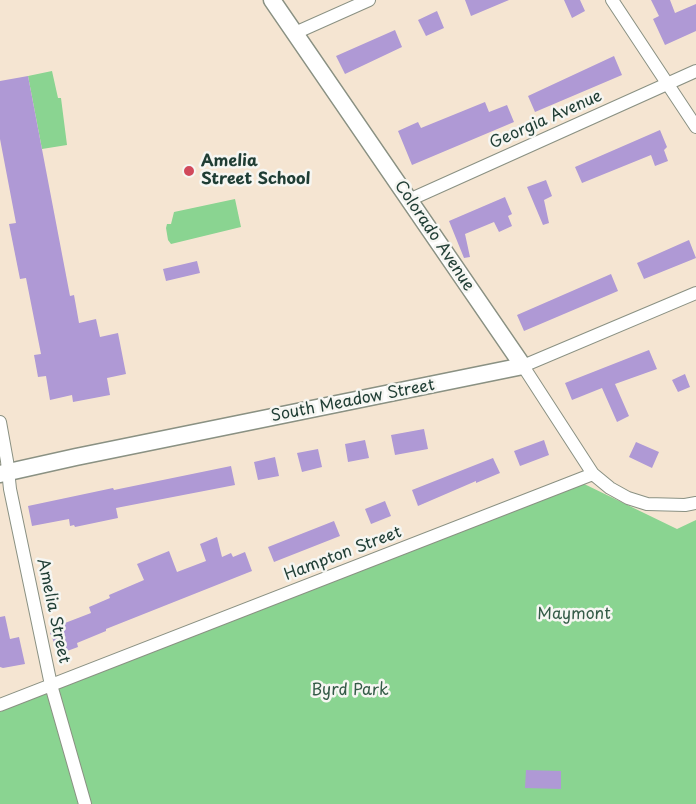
<!DOCTYPE html>
<html>
<head>
<meta charset="utf-8">
<style>
	body { margin:0 }
	canvas { display:block; background:#f5e5d2 }
</style>
</head>
<body>
<canvas width="696" height="804"></canvas>
<script>
const g = document.querySelector('canvas').getContext('2d');
g.lineJoin = 'round';
function fill(path, color) {
  g.fillStyle = color;
  g.fill(path, 'evenodd');
}
function poly(rows) {
  const path = new Path2D();
  for (const r of rows) {
    path.moveTo(r[0], r[1]);
    for (let i = 2; i < r.length; i += 2) path.lineTo(r[i], r[i + 1]);
  }
  return path;
}
function stroke(path, color, width, dash) {
  g.strokeStyle = color;
  g.lineWidth = width;
  g.lineCap = dash ? 'butt' : 'round';
  g.setLineDash(dash || []);
  g.stroke(path);
}
function drawText(font, color, halo, rows, align = 'center') {
  g.font = font + ' "Playpen Sans",sans-serif';
  g.lineWidth = 5;
  g.setLineDash([]);
  g.textBaseline = 'middle';
  g.strokeStyle = halo;
  g.fillStyle = color;
  for (const [text, x, y, turn = 0] of rows) {
    g.save();
    g.translate(x, y);
    g.rotate((+turn || 0) * Math.PI / 180);
    g.textAlign = isNaN(turn) ? turn : align;
    if (halo) g.strokeText(text, 0, 0);
    g.fillText(text, 0, 0);
    g.restore();
  }
}
fill(poly([
	[52,71,58,98,61,98,67,145,42,149,28,76],
	[235,199,241,227,171,244,168,240,166,228,167,224,171,224,174,212],
	[578,481,677,529,696,520,696,804,0,804,0,712,51,689]
]), '#8ad491');
fill(poly([
	[465,0,509,0,471,16],
	[564,0,580,0,585,11,572,18],
	[651,0,670,0,675,13,696,4,696,31,665,45,653,19,659,16],
	[437,11,444,28,426,36,418,20],
	[395,30,402,47,345,74,336,56],
	[614,56,622,75,535,112,528,96],
	[28,76,70,296,74,295,79,323,96,319,100,337,118,333,126,374,107,378,110,395,73,402,72,395,50,400,46,376,38,377,34,355,41,354,26,278,20,279,9,224,16,223,0,139,0,81],
	[485,102,489,112,507,105,514,122,412,165,398,131,418,122,421,128],
	[660,130,667,147,664,150,668,161,655,166,651,155,582,183,575,167],
	[546,180,552,196,544,200,549,223,543,225,527,187],
	[505,197,512,214,508,216,512,226,499,232,494,222,465,234,470,257,464,258,449,221],
	[689,240,696,258,644,279,637,263],
	[197,261,200,273,166,281,163,269],
	[611,274,618,291,524,331,517,315],
	[649,350,657,369,615,384,629,416,617,422,602,388,572,400,565,383],
	[685,374,690,387,678,392,672,380],
	[424,429,428,449,395,455,391,435],
	[365,440,369,458,348,462,345,444],
	[544,440,549,455,520,466,514,451],
	[636,442,659,452,652,468,629,457],
	[318,449,322,467,302,472,297,453],
	[275,457,279,476,258,480,254,462],
	[493,458,500,473,476,483,476,481,418,506,412,490],
	[231,466,235,485,116,508,118,518,75,527,74,525,70,526,69,519,32,526,28,506,113,488,114,490],
	[385,501,391,516,371,524,365,509],
	[334,521,340,536,274,562,268,547],
	[217,537,222,557,231,553,233,557,245,552,252,571,106,629,106,631,77,643,78,647,59,654,50,633,54,631,50,622,63,617,65,623,91,613,89,607,110,598,109,595,144,580,137,564,169,551,177,572,206,561,200,544],
	[5,616,10,639,19,637,25,664,3,668,0,667,0,617],
	[526,770,561,771,561,789,525,788]
]), '#af99d5');
const minor = poly([
	[612,0,696,127],
	[295,33,369,0],
	[409,200,696,71],
	[696,293,523,366,593,474,610,488,628,498,647,504,685,505,696,503],
	[0,422,7,461,10,489,51,685,85,804],
	[0,705,593,474]
]);
const tertiary = poly([
	[0,474,76,457,523,366,272,0]
]);
stroke(minor, '#8a9183', 14);
stroke(tertiary, '#8a9183', 19);
stroke(minor, '#fff', 12);
stroke(tertiary, '#fff', 16);
for (const [x, y, r, color] of [
	[189,171,6,"#d1495b"]
]) {
  const dot = new Path2D();
  dot.arc(x, y, r, 0, 2 * Math.PI);
  g.fillStyle = color;
  g.fill(dot);
  stroke(dot, '#f6f6f2', 2);
}
drawText('16px', '#1f3d34', '#f6f6f2', [
	["Georgia Avenue",546,120,-24],
	["Colorado Avenue",434,236,56],
	["South Meadow Street",353,401,-11],
	["Hampton Street",343,554,-21],
	["Amelia Street",53,611,78]
]);
drawText('bold 16px', '#1f3d34', '#f6f6f2', [
	["Amelia",201,162],
	["Street School",201,180]
], 'left');
drawText('16px', '#345b47', '#f6f6f2', [
	["Maymont",574,615],
	["Byrd Park",350,691]
]);
</script>
</body>
</html>
